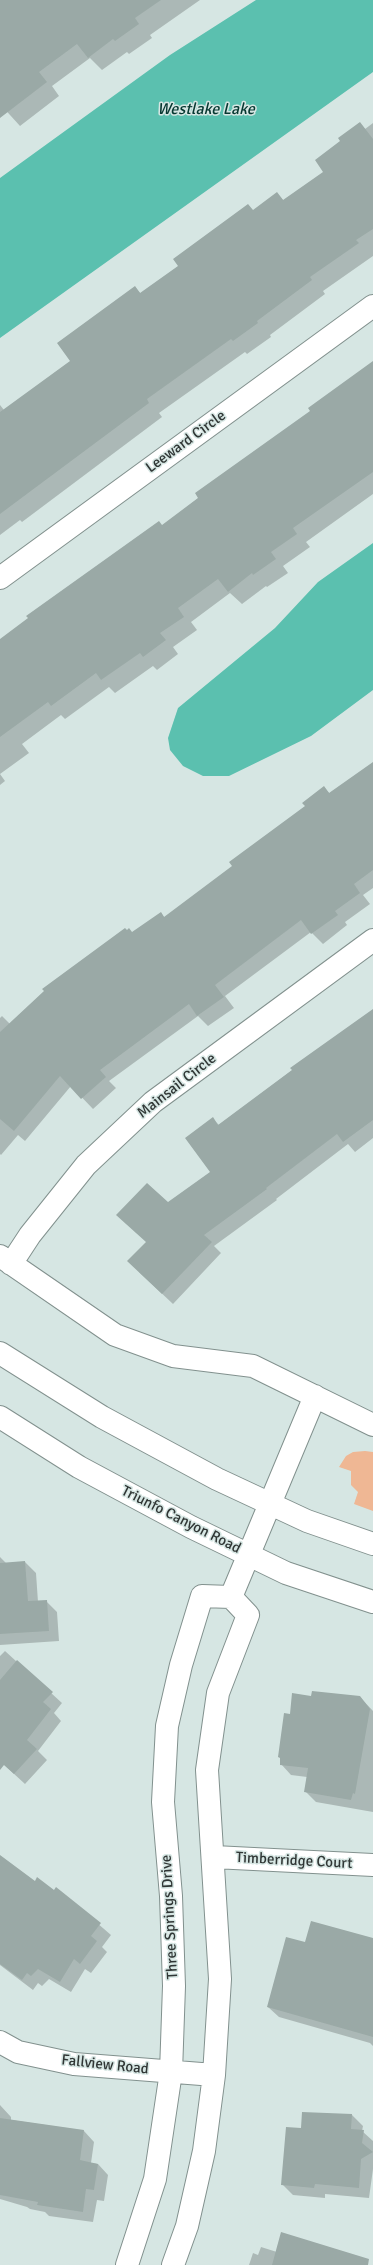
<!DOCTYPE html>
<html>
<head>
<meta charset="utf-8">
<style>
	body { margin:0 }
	canvas { display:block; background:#d6e6e3 }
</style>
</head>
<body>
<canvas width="373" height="2265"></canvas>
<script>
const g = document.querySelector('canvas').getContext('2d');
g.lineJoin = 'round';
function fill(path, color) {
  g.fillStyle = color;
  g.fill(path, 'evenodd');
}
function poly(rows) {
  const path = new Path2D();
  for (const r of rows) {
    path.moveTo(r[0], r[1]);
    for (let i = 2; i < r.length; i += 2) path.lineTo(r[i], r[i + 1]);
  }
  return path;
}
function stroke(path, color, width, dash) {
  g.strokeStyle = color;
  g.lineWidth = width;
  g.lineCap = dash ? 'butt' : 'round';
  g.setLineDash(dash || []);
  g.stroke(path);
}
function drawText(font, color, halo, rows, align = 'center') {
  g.font = font + ' Signika,sans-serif';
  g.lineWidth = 3;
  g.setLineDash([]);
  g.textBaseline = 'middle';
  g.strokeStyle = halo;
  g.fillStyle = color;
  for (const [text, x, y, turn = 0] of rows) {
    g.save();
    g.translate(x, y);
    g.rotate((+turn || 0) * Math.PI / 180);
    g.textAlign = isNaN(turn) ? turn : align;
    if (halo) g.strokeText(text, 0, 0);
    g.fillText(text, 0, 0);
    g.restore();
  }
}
fill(poly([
	[365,1451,373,1452,373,1511,354,1504,358,1492,351,1485,351,1471,339,1467,346,1456,353,1452]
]), '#efb794');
fill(poly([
	[256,0,373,0,373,72,0,338,0,178,170,55],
	[373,543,373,690,311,736,229,776,203,776,183,766,170,750,168,738,178,708,275,628,318,582]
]), '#5bc0af');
fill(poly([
	[3,0,200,0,150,35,152,38,129,54,127,52,102,70,90,58,52,86,59,96,20,126,0,104,0,3],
	[359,123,365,129,373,123,373,256,323,291,325,294,270,335,271,337,247,354,245,352,159,413,162,417,22,522,20,520,0,535,0,405,4,410,71,361,135,287,141,294,277,193,284,201,325,172,341,142],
	[373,364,373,494,306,542,310,547,283,566,288,573,267,587,266,586,242,604,230,593,191,622,197,630,173,647,178,654,157,670,153,666,115,693,109,687,65,719,61,715,22,744,29,753,0,774,5,781,0,785,0,640,162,526],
	[373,763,373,888,363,895,370,904,345,922,347,925,323,944,311,932,225,996,234,1008,208,1026,198,1016,109,1081,116,1088,93,1109,71,1086,25,1141,18,1135,1,1155,0,1154,0,1018,2,1016,10,1024,161,913,165,918,234,866,306,807,324,787,330,794],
	[373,1010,373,1138,355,1152,348,1144,276,1199,277,1200,214,1246,221,1253,173,1304,139,1272,147,1243,168,1203,211,1172,213,1119,219,1125],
	[0,1557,7,1564,25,1562,36,1573,38,1602,46,1601,57,1612,59,1641,0,1645],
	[5,1651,62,1703,54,1713,61,1721,38,1751,47,1760,25,1784,0,1761,0,1656],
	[359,1696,373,1711,373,1812,316,1802,305,1791,307,1777,291,1775,281,1764,291,1715,312,1697],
	[0,1856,35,1882,89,1916,111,1935,102,1947,107,1952,91,1973,85,1969,71,1992,49,1979,42,1986,38,1983,33,1990,0,1965],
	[373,1939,373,2046,370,2043,279,2017,268,2007,306,1943],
	[0,2105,11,2117,11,2120,84,2131,94,2142,91,2163,98,2164,108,2175,104,2201,97,2200,93,2222,49,2216,45,2212,30,2209,27,2207,0,2199],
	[352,2115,363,2126,362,2131,373,2141,373,2169,369,2198,325,2194,325,2198,293,2195,282,2184,302,2130],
	[261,2247,277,2252,341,2265,249,2265,253,2253,258,2255]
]), '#0003');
fill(poly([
	[0,0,161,0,135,18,139,24,115,41,113,39,88,58,77,44,39,72,47,82,0,118],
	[360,122,373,139,373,229,356,240,359,243,310,277,312,280,257,321,258,323,233,341,231,339,147,399,149,403,0,514,0,412,70,361,57,343,135,286,140,293,178,266,173,259,248,204,253,210,277,192,283,200,323,172,315,160,340,141,338,138],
	[373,361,373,472,293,528,297,534,271,552,276,559,253,575,252,573,228,592,218,579,178,608,184,617,160,633,166,640,143,657,140,653,101,680,96,673,51,706,48,702,0,737,0,639,28,618,26,616,159,521,162,525,198,498,195,493,310,411,308,408],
	[373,762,373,870,354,884,360,893,335,911,338,915,311,934,301,920,215,985,224,997,197,1016,189,1004,100,1070,106,1077,81,1099,60,1076,14,1131,0,1119,0,1032,44,991,42,989,125,928,127,930,129,928,132,932,161,912,164,917,232,866,229,862,305,806,302,803,324,786,329,793],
	[373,1009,373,1120,343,1142,337,1134,266,1188,267,1189,204,1235,212,1242,162,1294,127,1261,146,1242,116,1215,147,1183,168,1202,210,1172,185,1138,213,1117,218,1125,292,1070,290,1068],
	[25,1561,28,1601,47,1600,49,1631,0,1634,0,1563],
	[17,1660,53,1692,43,1702,51,1709,27,1740,37,1749,14,1774,4,1765,0,1770,0,1680],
	[312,1691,360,1696,370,1709,355,1794,353,1793,351,1800,304,1792,308,1768,280,1765,280,1758,278,1757,284,1713,290,1714,292,1693,311,1696],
	[0,1855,35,1881,37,1877,54,1890,56,1887,101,1923,91,1936,97,1941,80,1964,74,1959,60,1982,38,1969,31,1976,27,1973,22,1980,0,1964],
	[311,1921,373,1938,373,2037,267,2007,286,1937,305,1942],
	[302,2112,352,2114,351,2129,364,2130,362,2143,373,2152,361,2159,359,2188,315,2184,314,2188,281,2185,286,2127,301,2128],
	[0,2118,84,2130,80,2160,98,2164,94,2190,86,2189,83,2212,37,2205,38,2202,0,2195],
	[281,2232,369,2259,368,2265,272,2265]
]), '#9aa9a6');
const minor = poly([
	[0,578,373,306],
	[0,1256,115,1335,173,1356,253,1366,373,1425],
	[11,1264,30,1235,86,1165,153,1102,373,940],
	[0,1353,102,1417,217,1479,307,1521,373,1544],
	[0,1417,79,1467,191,1527,286,1573,373,1602],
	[231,1597,315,1396],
	[214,1857,373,1865],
	[0,2042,18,2052,74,2064,214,2075],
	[127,2265,155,2179,171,2072,174,1986,171,1896,163,1802,167,1726,181,1665,202,1596,231,1597,248,1615,218,1693,207,1770,220,1979,214,2075,204,2151,187,2226,173,2265]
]);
stroke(minor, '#82918e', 24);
stroke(minor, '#fff', 22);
drawText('15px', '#303635', '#d6e6e3', [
	["Leeward Circle",186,442,-36],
	["Mainsail Circle",177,1086,-38],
	["Triunfo Canyon Road",181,1520,27],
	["Timberridge Court",294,1861,3],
	["Three Springs Drive",170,1917,-93],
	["Fallview Road",105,2065,6]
]);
drawText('italic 16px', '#063831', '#d6e6e3', [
	["Westlake Lake",206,110]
]);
</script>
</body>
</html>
